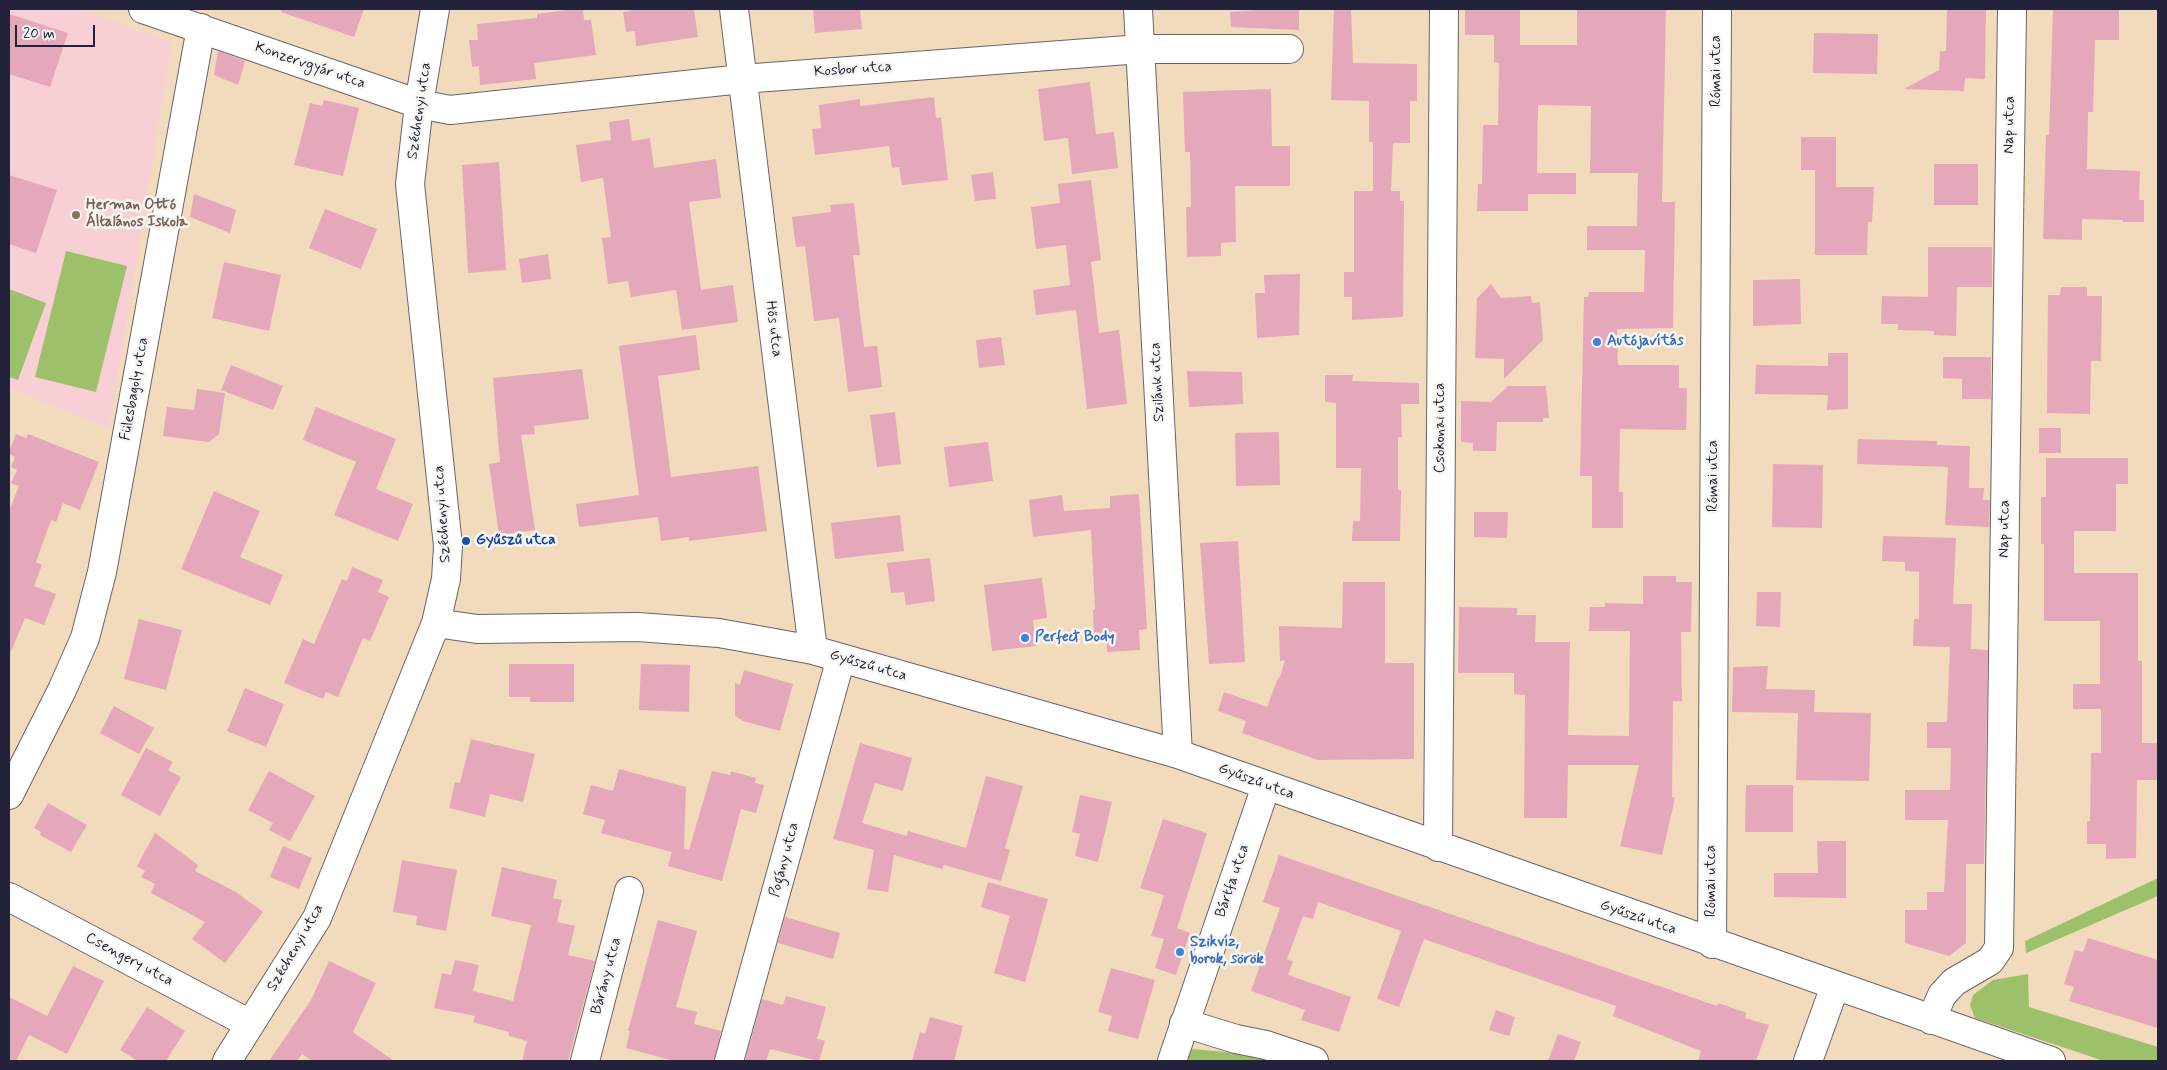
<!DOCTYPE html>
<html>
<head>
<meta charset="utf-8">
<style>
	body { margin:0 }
	#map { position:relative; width:2167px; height:1070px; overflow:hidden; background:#f2dbbc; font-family:Mynerve,sans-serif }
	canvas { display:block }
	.frame { position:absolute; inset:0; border:10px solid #22223b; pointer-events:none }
	.scale { position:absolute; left:15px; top:25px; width:80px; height:22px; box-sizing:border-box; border:2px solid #22223b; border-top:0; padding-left:6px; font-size:15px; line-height:18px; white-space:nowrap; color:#22223b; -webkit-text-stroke:4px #f6f6f2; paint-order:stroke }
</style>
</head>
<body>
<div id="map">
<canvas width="2167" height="1070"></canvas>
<div class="frame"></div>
<div class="scale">20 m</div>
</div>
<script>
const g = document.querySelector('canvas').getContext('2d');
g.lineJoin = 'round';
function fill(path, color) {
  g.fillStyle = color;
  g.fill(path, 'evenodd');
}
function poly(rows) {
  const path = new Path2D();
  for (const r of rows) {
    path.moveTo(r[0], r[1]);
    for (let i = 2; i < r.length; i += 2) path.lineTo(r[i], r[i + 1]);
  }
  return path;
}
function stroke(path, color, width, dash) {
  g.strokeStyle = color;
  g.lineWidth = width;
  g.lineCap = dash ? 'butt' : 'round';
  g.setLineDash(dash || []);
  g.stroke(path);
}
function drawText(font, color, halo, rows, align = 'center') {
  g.font = font + ' Mynerve,sans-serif';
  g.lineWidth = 5;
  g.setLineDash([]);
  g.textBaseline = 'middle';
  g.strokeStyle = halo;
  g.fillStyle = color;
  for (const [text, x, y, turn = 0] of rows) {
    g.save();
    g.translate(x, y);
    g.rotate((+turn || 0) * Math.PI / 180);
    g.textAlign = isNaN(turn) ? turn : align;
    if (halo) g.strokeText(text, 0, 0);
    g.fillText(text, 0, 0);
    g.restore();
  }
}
fill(poly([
	[9,9,79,9,172,42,109,428,9,388]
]), '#f7cfd5');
fill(poly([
	[66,251,127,266,96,392,35,377],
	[9,289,46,303,18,380,9,377],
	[2158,878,2158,896,2026,953,2025,941],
	[2028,974,2029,1007,2158,1047,2158,1061,2104,1061,1975,1018,1970,1005,1973,995,1993,980],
	[1191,1049,1263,1055,1280,1061,1188,1061]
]), '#9dc16b');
fill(poly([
	[281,9,364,9,354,37,281,12],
	[575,9,583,9,584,20,591,20,596,55,534,63,536,79,480,85,479,66,472,67,469,40,478,40,477,24,537,18,537,14],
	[631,9,694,9,698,37,636,46,635,31,626,32,623,12,631,11],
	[813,9,860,9,862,29,815,33],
	[1274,9,1299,9,1299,30,1231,27,1230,12],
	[1334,9,1351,9,1353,63,1417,64,1417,101,1410,101,1410,143,1393,143,1391,191,1400,191,1400,201,1404,201,1403,317,1352,320,1352,297,1344,297,1344,272,1354,272,1354,191,1373,191,1373,142,1369,142,1369,101,1331,100],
	[1465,9,1520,9,1520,45,1577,45,1577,9,1666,9,1662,202,1675,202,1673,328,1617,329,1618,365,1679,365,1679,388,1687,388,1686,430,1620,429,1619,492,1623,492,1623,528,1592,528,1592,476,1580,476,1584,297,1588,297,1589,292,1644,292,1645,250,1587,250,1587,226,1637,226,1638,173,1590,173,1591,106,1538,105,1537,173,1576,173,1576,194,1528,194,1528,211,1477,211,1478,184,1482,184,1483,125,1498,125,1499,63,1494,62,1494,35,1465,35],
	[1947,9,1986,9,1985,79,1965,78,1964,91,1904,89,1939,70,1940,51,1946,51],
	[2053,9,2119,9,2119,40,2095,40,2093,112,2088,112,2087,169,2140,171,2139,200,2144,200,2144,222,2123,222,2123,220,2082,219,2082,240,2043,239,2046,135,2049,135],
	[9,14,68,33,50,87,9,74],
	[1814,33,1878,34,1877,74,1813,73],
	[218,51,245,61,238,85,214,75],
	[1090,82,1096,134,1114,132,1118,168,1072,174,1068,138,1044,141,1038,89],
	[1271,89,1272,146,1290,146,1290,186,1235,186,1236,242,1221,243,1221,256,1187,257,1186,207,1191,207,1190,152,1185,152,1183,92],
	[934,97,936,118,941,117,948,180,902,185,899,167,892,168,889,146,815,155,812,129,821,128,819,105,860,99,860,106],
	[324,100,359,108,343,176,294,165,310,103,322,106],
	[629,119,632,141,650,138,654,168,716,159,721,198,689,202,701,290,733,285,738,322,682,330,676,290,631,297,628,281,608,284,602,238,611,237,603,178,581,182,576,145,611,140,609,122],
	[1801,137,1836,137,1836,187,1874,187,1872,222,1868,222,1867,255,1815,255,1815,170,1801,170],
	[499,162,506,270,468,273,462,165],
	[1934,164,1978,164,1978,205,1934,205],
	[993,172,996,199,975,201,971,175],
	[9,175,57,190,36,253,9,244],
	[1091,180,1101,260,1091,262,1099,333,1119,330,1127,404,1087,409,1076,310,1036,315,1033,290,1070,285,1066,245,1036,249,1031,207,1060,203,1058,184],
	[194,194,236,210,230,233,190,217],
	[854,203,860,255,853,255,864,347,877,346,882,387,848,392,839,318,814,321,805,246,796,247,792,217,831,212,830,205],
	[325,209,377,229,361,269,309,248],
	[1928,247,1992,247,1992,287,1957,287,1956,336,1934,335,1934,331,1898,330,1898,324,1881,324,1882,296,1928,297],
	[548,254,551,279,522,283,519,259],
	[224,262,281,275,269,331,212,318],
	[1300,274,1299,335,1257,338,1255,293,1265,293,1264,275],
	[1800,279,1801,324,1753,326,1753,280],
	[1491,284,1501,298,1531,296,1532,303,1540,302,1543,340,1504,379,1504,359,1475,358,1477,298],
	[2061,287,2087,287,2087,296,2102,296,2101,361,2091,361,2090,414,2047,413,2048,295,2060,295],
	[696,335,700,370,658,376,671,477,758,466,767,531,689,541,689,537,661,541,658,517,579,527,576,504,639,495,619,346],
	[1001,337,1005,365,979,368,976,340],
	[1828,353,1848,353,1848,409,1827,410,1828,395,1755,394,1756,365,1828,366],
	[1943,357,1991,357,1991,399,1962,399,1962,379,1943,378],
	[231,365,283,386,273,410,221,390],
	[582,369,589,419,534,426,535,434,521,435,535,530,499,535,489,464,500,462,493,378],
	[1187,371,1242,372,1243,404,1189,407],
	[1325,375,1353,375,1352,381,1419,383,1419,404,1401,404,1402,437,1398,437,1398,490,1401,490,1400,541,1352,541,1353,521,1360,521,1361,468,1336,468,1336,403,1325,402],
	[1508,386,1546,386,1549,418,1543,418,1543,422,1497,422,1496,451,1473,451,1473,443,1461,442,1461,401,1491,402],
	[197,389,225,393,219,434,209,442,163,436,167,407,194,410],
	[316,407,396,439,376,489,413,504,398,541,334,515,356,462,303,440],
	[895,412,901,464,877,467,870,415],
	[2039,428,2061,428,2061,453,2039,453],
	[1279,432,1280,485,1236,486,1235,433],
	[16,434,26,438,28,434,99,462,80,510,63,503,56,522,51,520,36,562,42,565,34,586,56,594,44,625,25,618,9,656,9,511,19,486,11,483,17,470,11,467,15,457,9,454,9,452],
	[1858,439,1937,441,1937,445,1970,446,1969,488,1984,488,1983,500,1990,500,1989,527,1945,525,1948,467,1857,464],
	[988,442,993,481,949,487,944,447],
	[2046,458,2128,458,2128,484,2116,484,2116,531,2074,531,2074,573,2138,573,2138,661,2142,661,2142,743,2158,743,2158,780,2137,780,2136,858,2106,859,2106,844,2087,844,2087,821,2090,821,2091,753,2101,753,2101,709,2073,709,2073,684,2100,684,2100,621,2044,621,2044,544,2041,544,2041,497,2046,497],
	[1773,464,1823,465,1822,528,1772,527],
	[214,491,260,511,240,557,283,575,270,605,181,569],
	[1139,494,1147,629,1139,630,1140,650,1107,652,1106,634,1094,634,1093,610,1095,609,1091,530,1033,537,1029,500,1062,495,1064,511,1110,508,1110,496],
	[1474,512,1508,512,1507,538,1474,537],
	[900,515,904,551,835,559,831,523],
	[1883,536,1956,538,1953,604,1972,604,1971,649,1988,650,1984,864,1966,864,1966,943,1949,956,1905,943,1905,910,1927,910,1927,892,1944,892,1948,820,1905,820,1905,790,1950,790,1951,748,1927,748,1927,722,1947,722,1950,647,1913,646,1914,619,1919,619,1919,572,1905,571,1905,562,1882,561],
	[1238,541,1245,662,1209,664,1200,543],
	[930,558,935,601,906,605,904,592,891,593,887,563],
	[352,567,383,580,378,592,389,597,370,641,363,638,338,697,326,692,323,699,284,683,303,639,314,644,342,579,347,581],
	[1643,576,1676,576,1676,582,1692,582,1691,632,1681,632,1682,701,1673,701,1672,797,1675,798,1662,855,1620,846,1639,765,1568,765,1567,818,1524,818,1525,695,1514,694,1514,673,1458,673,1459,607,1517,608,1517,615,1536,615,1535,642,1570,642,1568,735,1629,736,1630,631,1589,631,1590,607,1605,607,1605,603,1643,604],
	[1042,578,1047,618,1033,620,1036,646,992,651,984,585],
	[1343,582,1385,582,1385,663,1414,663,1414,759,1318,760,1242,733,1246,721,1218,711,1224,692,1267,707,1278,678,1280,677,1285,660,1280,661,1279,626,1342,628],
	[1757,592,1781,592,1780,627,1756,626],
	[139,619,182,630,166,690,124,679],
	[509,664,574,664,574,702,530,702,530,697,509,697],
	[641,664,690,665,689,712,639,710],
	[1768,666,1766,689,1815,690,1814,712,1871,713,1869,781,1796,780,1798,713,1732,712,1733,667],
	[744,670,793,684,780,731,743,721,735,716,735,683,740,685],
	[245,688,284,704,266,747,227,731],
	[114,706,154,728,139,754,100,733],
	[471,739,535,754,523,802,490,794,485,817,449,808,455,782,460,783],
	[860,743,912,758,903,791,875,783,862,823,907,836,908,831,966,848,986,776,1023,786,1005,848,1010,850,1001,881,944,865,942,869,894,855,888,892,867,889,874,850,833,839],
	[146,748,173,762,168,770,181,777,160,816,121,795],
	[619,769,686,787,684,849,689,850,712,771,730,775,731,771,756,778,755,783,764,785,756,813,741,809,722,881,668,866,672,852,601,833,605,820,583,814,591,785,613,791],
	[269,771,315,796,290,841,269,830,273,823,248,810],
	[1746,785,1793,785,1793,832,1745,832],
	[1080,795,1112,802,1098,862,1075,856,1080,834,1072,832],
	[48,803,87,825,71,852,40,835,41,832,34,828],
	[1163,819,1207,833,1177,928,1190,933,1176,975,1155,968,1164,939,1151,936,1164,895,1140,888],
	[155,833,198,865,195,871,236,892,263,912,225,963,192,939,205,922,151,893,155,884,141,877,145,871,137,866],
	[1817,841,1846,841,1846,898,1774,897,1774,873,1818,873],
	[283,846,312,858,299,889,270,877],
	[1279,855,1717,1006,1718,1003,1747,1013,1745,1018,1769,1025,1756,1061,1698,1061,1701,1051,1613,1016,1616,1006,1424,939,1399,1007,1377,999,1401,931,1318,902,1313,919,1303,916,1287,959,1293,961,1288,975,1351,997,1339,1032,1301,1020,1305,1010,1251,991,1280,908,1263,902],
	[402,860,457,870,446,931,416,925,417,916,393,912],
	[502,867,557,880,553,898,562,900,557,922,575,926,568,955,595,961,568,1061,522,1061,527,1041,509,1036,509,1032,473,1022,475,1016,434,1008,442,973,451,975,455,960,479,965,473,991,513,1001,531,925,491,916],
	[988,882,1048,899,1025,982,994,973,1010,916,981,907],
	[785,917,840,933,833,959,778,943],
	[658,920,697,931,676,1007,697,1012,694,1024,721,1031,714,1061,674,1061,626,1048,630,1031,628,1031],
	[2088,938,2158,960,2158,1028,2069,1001,2074,987,2064,984,2075,950,2083,952],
	[329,961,376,983,353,1032,394,1061,312,1061,302,1054,297,1061,269,1061,311,1000],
	[73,966,104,981,67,1054,29,1035,16,1061,9,1061,9,997,47,1016],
	[1111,968,1155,980,1138,1039,1108,1031,1112,1016,1098,1012],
	[786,996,826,1007,817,1039,825,1041,819,1061,770,1049,766,1061,745,1061,762,999,783,1005],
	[147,1007,185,1031,166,1061,138,1061,120,1050],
	[1496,1010,1515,1017,1509,1036,1489,1030],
	[930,1017,963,1026,954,1061,912,1061,920,1032,925,1034],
	[1558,1034,1581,1042,1574,1061,1548,1061]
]), '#e5a7ba');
const minor = poly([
	[143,9,419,104,450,110,742,79,1141,49,1289,49],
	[734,9,813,650],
	[1138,9,1178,754],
	[436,623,477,629,638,627,719,633,813,650,1178,754,2051,1061],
	[9,795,62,690,85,638,102,572,201,28],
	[1438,847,1444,9],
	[9,897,250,1024],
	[1712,944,1717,9],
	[1931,1020,1942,995,1954,982,1990,961,1999,948,2012,9],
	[1184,1023,1236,1039,1266,1045,1314,1061],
	[227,1061,317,918,436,623,446,579,448,546,410,184,419,104,435,9],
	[585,1061,629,891],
	[729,1061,841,658],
	[1172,1061,1266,786],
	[1808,1061,1835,986]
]);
stroke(minor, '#6b6368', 30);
stroke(minor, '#fff', 28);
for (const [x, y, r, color] of [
	[76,215,5,"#8d6e63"],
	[1597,342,5,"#3f7fe0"],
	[466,541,5,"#1a4fb4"],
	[1025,638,5,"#3f7fe0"],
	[1180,952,5,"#3f7fe0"]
]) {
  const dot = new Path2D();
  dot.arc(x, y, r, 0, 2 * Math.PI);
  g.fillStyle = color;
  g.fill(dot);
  stroke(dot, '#f6f6f2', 2);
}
drawText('15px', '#22223b', '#f6f6f2', [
	["Konzervgyár utca",310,66,19],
	["Kosbor utca",853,70,-4],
	["Római utca",1717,71,-90],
	["Széchenyi utca",420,111,-82],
	["Nap utca",2010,125,-89],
	["Hős utca",773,329,83],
	["Szilánk utca",1158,382,-93],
	["Fülesbagoly utca",135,389,-80],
	["Csokonai utca",1441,428,-90],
	["Római utca",1714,476,-90],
	["Széchenyi utca",443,514,-94],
	["Nap utca",2005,529,-89],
	["Gyűszű utca",868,666,16],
	["Gyűszű utca",1256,782,20],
	["Pogány utca",785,860,-75],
	["Bártfa utca",1233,881,-71],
	["Római utca",1712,881,-90],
	["Gyűszű utca",1638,918,19],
	["Széchenyi utca",296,948,-60],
	["Csengery utca",129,960,28],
	["Bárány utca",607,976,-75]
]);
drawText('bold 15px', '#785e54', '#f6f6f2', [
	["Herman Ottó",86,206],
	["Általános Iskola",86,223]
], 'left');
drawText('bold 15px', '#366cbe', '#f6f6f2', [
	["Autójavítás",1607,342],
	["Perfect Body",1035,638],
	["Szikvíz,",1190,943],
	["borok, sörök",1190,960]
], 'left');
drawText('bold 15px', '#164399', '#f6f6f2', [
	["Gyűszű utca",476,541]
], 'left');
</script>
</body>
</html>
